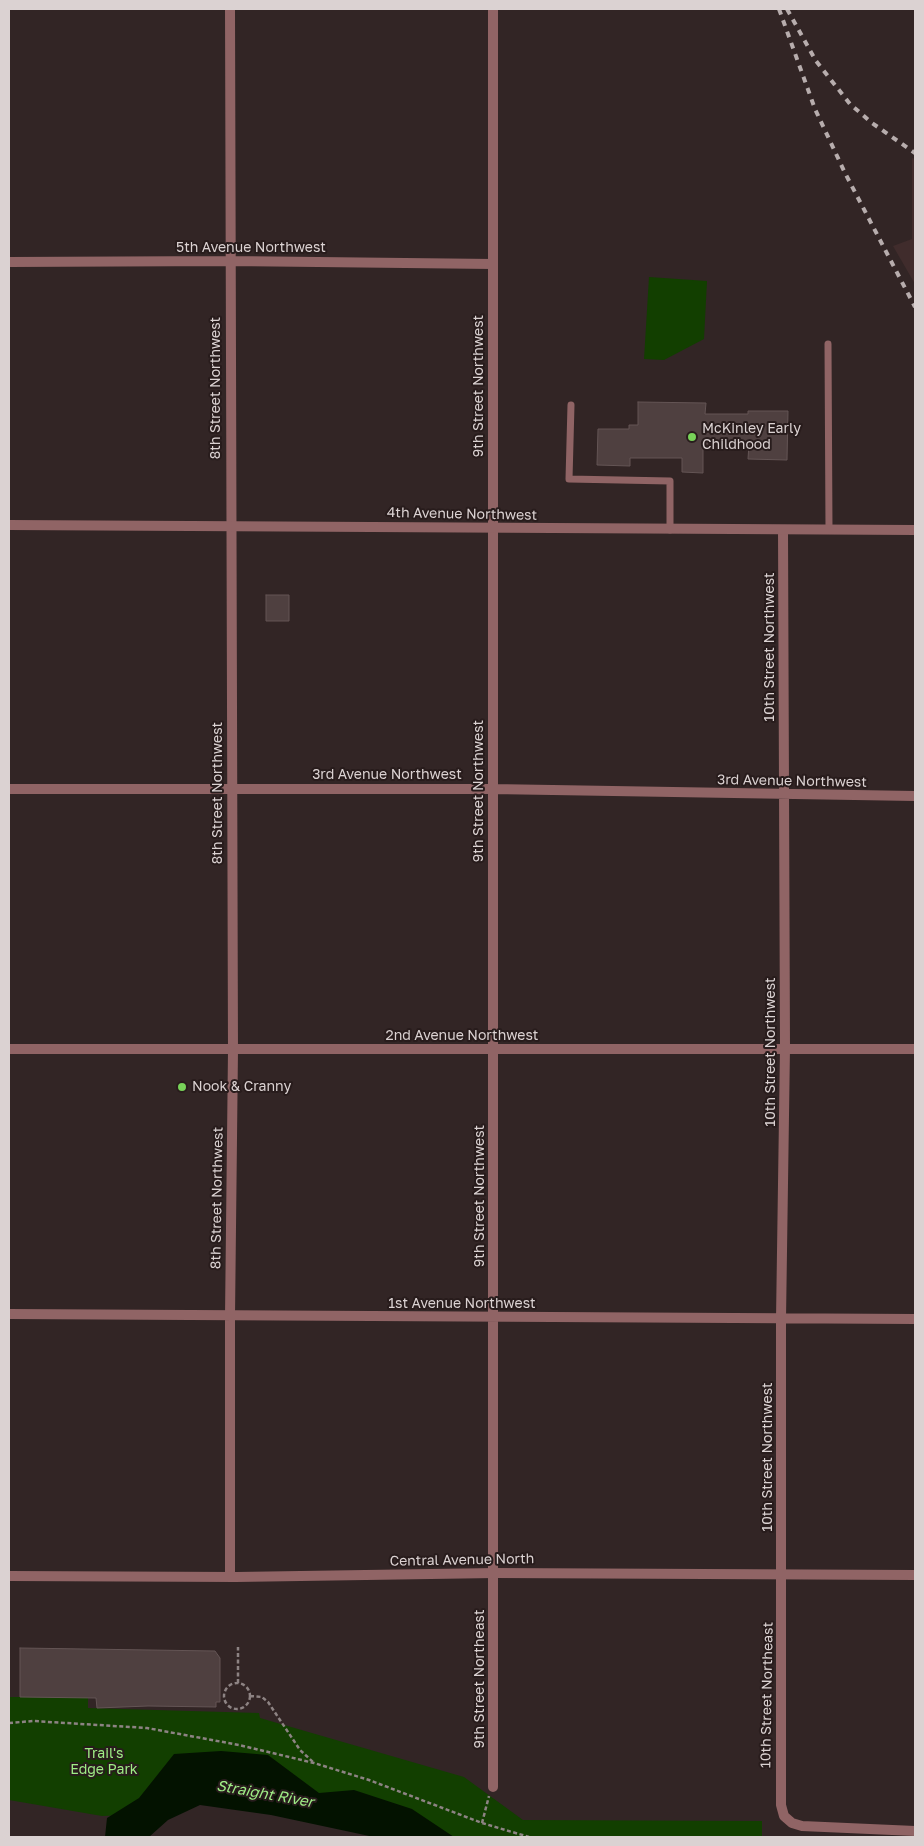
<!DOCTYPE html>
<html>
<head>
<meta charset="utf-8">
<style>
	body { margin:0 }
	#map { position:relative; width:924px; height:1846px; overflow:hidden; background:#322525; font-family:"Golos Text",sans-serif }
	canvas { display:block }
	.frame { position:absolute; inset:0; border:10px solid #dbd2d2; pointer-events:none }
</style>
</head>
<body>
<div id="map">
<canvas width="924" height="1846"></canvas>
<div class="frame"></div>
</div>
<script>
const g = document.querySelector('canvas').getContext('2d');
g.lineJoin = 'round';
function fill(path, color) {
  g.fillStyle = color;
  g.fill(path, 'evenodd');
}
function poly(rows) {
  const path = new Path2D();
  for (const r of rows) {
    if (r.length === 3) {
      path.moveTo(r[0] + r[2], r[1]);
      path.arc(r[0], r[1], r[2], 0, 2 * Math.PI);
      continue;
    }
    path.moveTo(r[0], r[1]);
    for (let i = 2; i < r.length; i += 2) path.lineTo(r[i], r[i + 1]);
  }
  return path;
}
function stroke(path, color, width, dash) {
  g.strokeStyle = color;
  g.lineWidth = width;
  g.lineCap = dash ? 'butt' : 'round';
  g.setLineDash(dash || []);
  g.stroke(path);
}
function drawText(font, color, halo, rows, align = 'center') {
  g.font = font + ' "Golos Text",sans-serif';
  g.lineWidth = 4;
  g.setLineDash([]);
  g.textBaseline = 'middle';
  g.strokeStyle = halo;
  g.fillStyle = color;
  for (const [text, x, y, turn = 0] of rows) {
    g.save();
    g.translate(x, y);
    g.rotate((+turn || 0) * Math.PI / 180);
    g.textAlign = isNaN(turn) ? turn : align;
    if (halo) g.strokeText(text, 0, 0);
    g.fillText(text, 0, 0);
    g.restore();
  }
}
fill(poly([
	[912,158,915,159,915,284,893,246,912,239]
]), '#402c2c');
fill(poly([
	[649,277,707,281,704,339,664,360,644,359],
	[9,1697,88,1697,88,1708,259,1713,260,1718,464,1777,523,1820,762,1821,762,1837,412,1837,230,1786,128,1815,102,1816,9,1800]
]), '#123f00');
fill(poly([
	[221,1751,268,1755,319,1793,354,1790,412,1809,454,1837,374,1837,271,1815,200,1805,168,1820,149,1837,105,1837,107,1818,139,1798,174,1754]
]), '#031200');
const building = poly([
	[638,402,706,403,705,414,748,414,748,411,788,411,787,460,748,459,749,444,703,444,703,473,682,472,682,458,630,458,630,466,597,465,598,429,629,429,629,425,638,425,638,402],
	[266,595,289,595,289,621,266,621,266,595],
	[20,1648,215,1651,220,1658,220,1702,216,1702,216,1707,148,1706,97,1708,96,1698,20,1697,20,1648]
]);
fill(building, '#4f4040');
stroke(building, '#645555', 1);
stroke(poly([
	[238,1683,238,1647],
	[237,1696,13],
	[250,1696,262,1697,268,1702,300,1750,313,1762],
	[9,1723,33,1721,147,1728,239,1745,314,1763,369,1780,482,1823,529,1837],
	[482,1823,489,1796]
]), '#8d8383', 2.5, [4, 2.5]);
stroke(poly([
	[828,344,829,530],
	[571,405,569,479,670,481,670,530]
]), '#906465', 7);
stroke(poly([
	[230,9,233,1050,230,1316,230,1577],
	[9,262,230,261,493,264],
	[493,528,493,1787],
	[783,530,785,1048,781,1319,781,1805,784,1816,792,1823,802,1826,915,1831],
	[9,789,492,789,915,796],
	[9,1314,915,1319]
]), '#906465', 10);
stroke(poly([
	[493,9,493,528],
	[9,525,915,530],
	[9,1049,915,1049],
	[9,1576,236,1577,495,1573,915,1575]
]), '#906465', 10);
stroke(poly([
	[779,9,815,109,845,173,915,307],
	[787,9,816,61,850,104,872,123,915,153]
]), '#b7adad', 4, [6, 6]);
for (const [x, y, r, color] of [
	[692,437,5,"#78d259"],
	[182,1087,5,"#78d259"]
]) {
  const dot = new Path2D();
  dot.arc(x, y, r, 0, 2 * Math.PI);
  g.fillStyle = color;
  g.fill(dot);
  stroke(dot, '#281c1c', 2);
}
drawText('14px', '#dbd2d2', '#281c1c', [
	["5th Avenue Northwest",251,248],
	["9th Street Northwest",479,386,-90],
	["8th Street Northwest",216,388,-90],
	["4th Avenue Northwest",462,514,1],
	["10th Street Northwest",770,647,-90],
	["3rd Avenue Northwest",387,775],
	["3rd Avenue Northwest",792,781,1],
	["9th Street Northwest",479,791,-90],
	["8th Street Northwest",218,793,-90],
	["2nd Avenue Northwest",462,1036],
	["10th Street Northwest",771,1052,-90],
	["9th Street Northwest",480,1196,-90],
	["8th Street Northwest",217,1198,-89],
	["1st Avenue Northwest",462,1304],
	["10th Street Northwest",768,1457,-90],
	["Central Avenue North",462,1560,-1],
	["9th Street Northeast",480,1679,-90],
	["10th Street Northeast",767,1695,-89]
]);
drawText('14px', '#dbd2d2', '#281c1c', [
	["McKinley Early",702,429],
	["Childhood",702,445],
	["Nook & Cranny",192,1087]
], 'left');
drawText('14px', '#9fed86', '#281c1c', [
	["Trail's",104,1754],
	["Edge Park",104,1770]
]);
drawText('italic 15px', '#9fec86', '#281c1c', [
	["Straight River",265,1794,10]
]);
</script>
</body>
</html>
